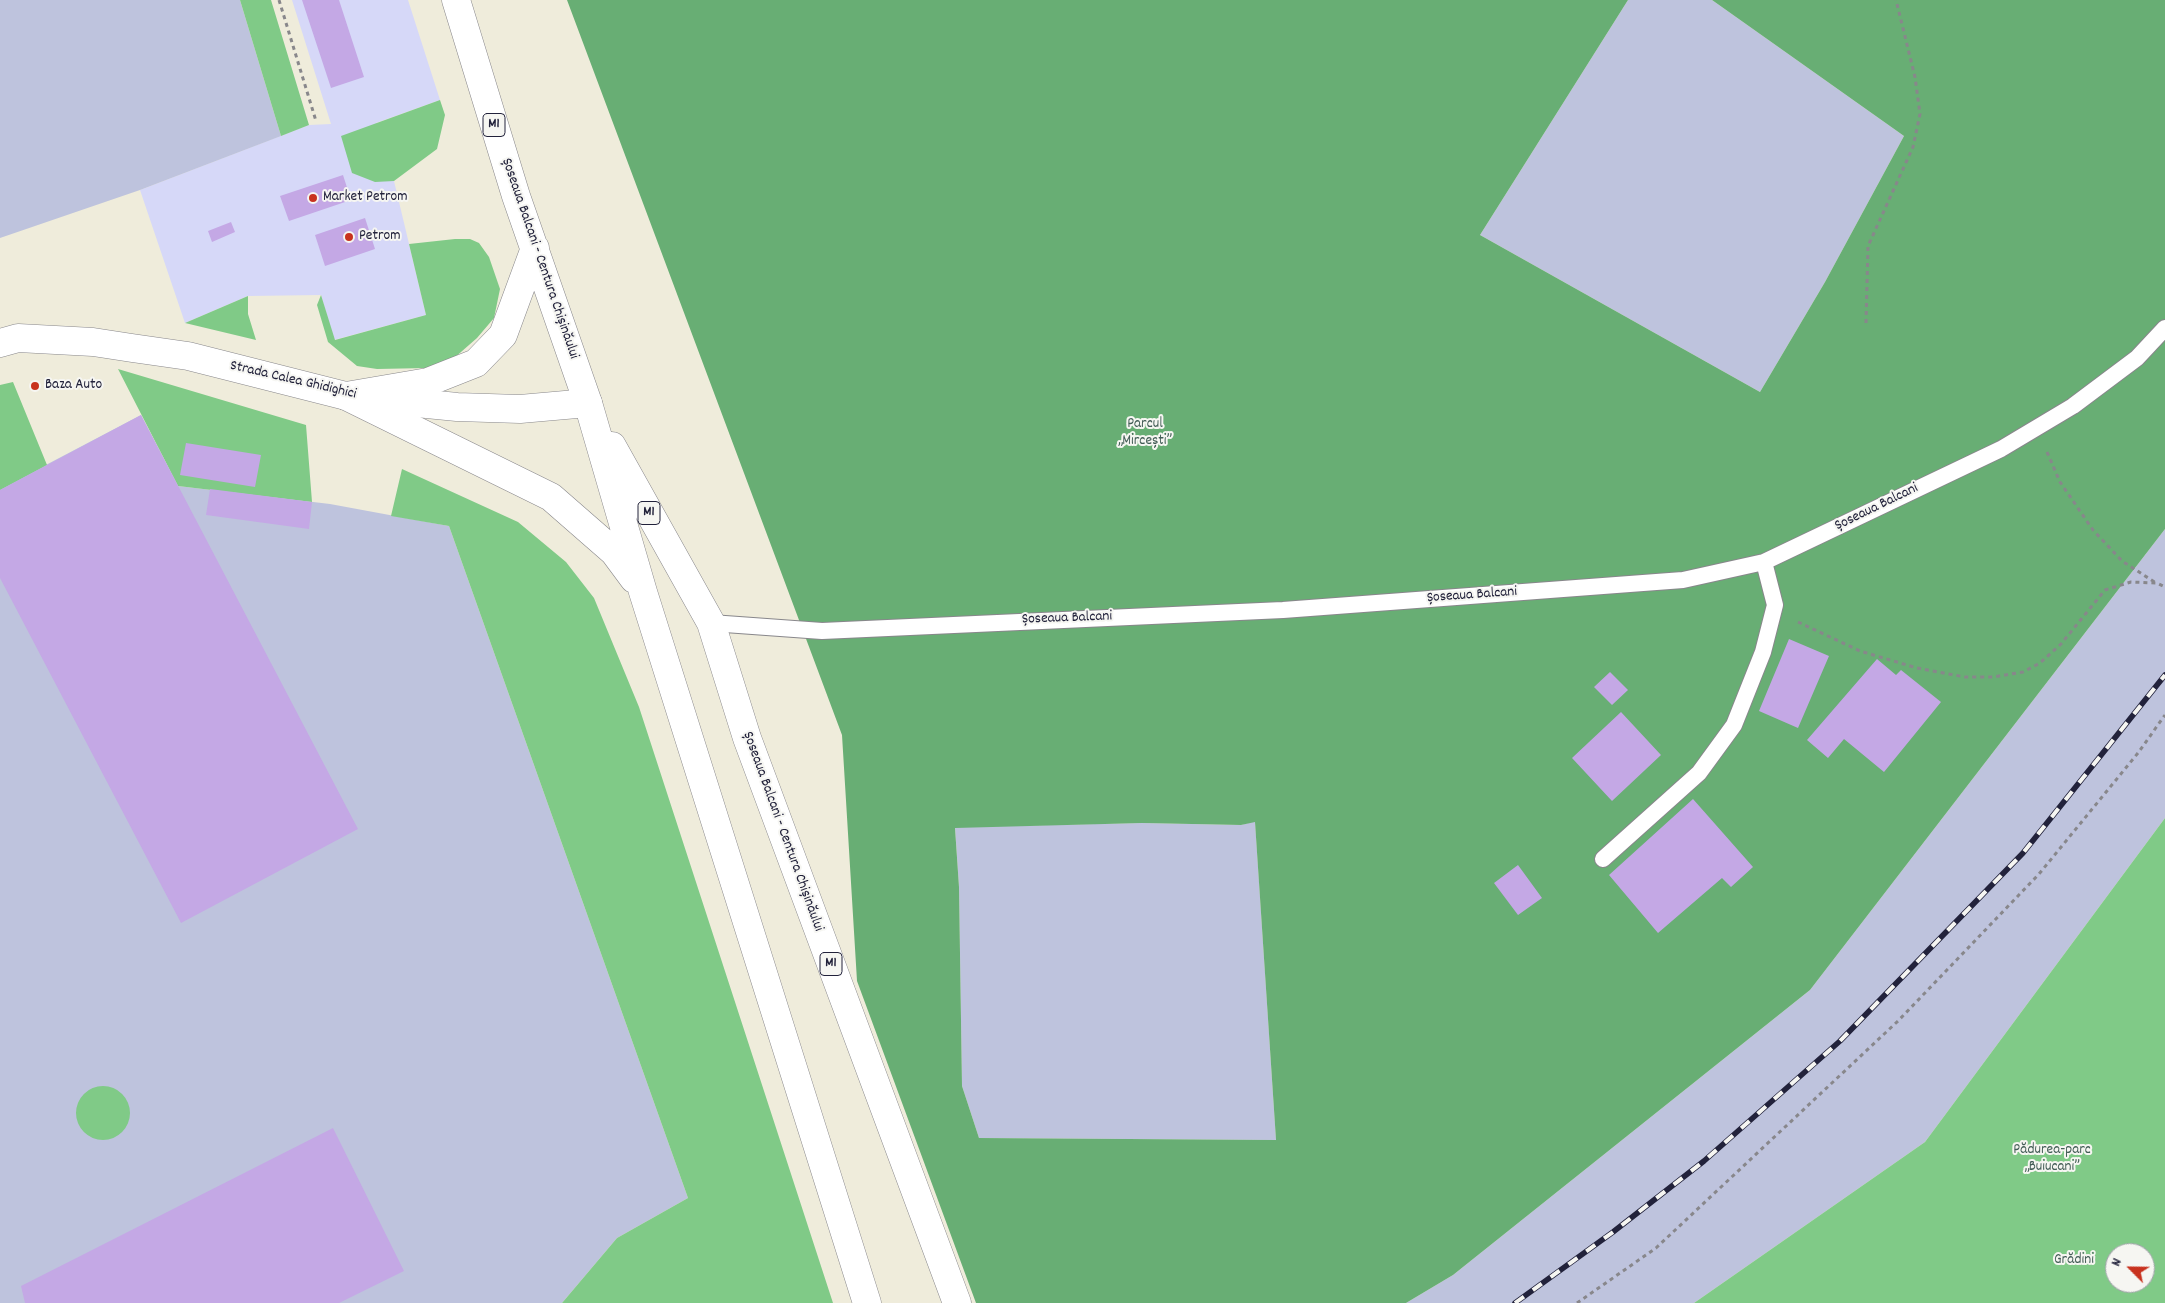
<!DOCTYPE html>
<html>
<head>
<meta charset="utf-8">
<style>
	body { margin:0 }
	#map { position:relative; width:2165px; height:1303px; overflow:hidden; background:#efecdb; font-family:Dekko,sans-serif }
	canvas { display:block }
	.north { position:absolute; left:2105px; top:1243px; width:50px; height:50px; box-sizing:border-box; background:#f6f6f2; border:1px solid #a1a1a9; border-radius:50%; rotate:293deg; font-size:14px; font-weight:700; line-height:20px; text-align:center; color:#22223b }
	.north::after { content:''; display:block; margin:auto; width:18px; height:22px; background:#c8321e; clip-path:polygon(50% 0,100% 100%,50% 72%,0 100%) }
</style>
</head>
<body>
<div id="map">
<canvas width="2165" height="1303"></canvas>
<div class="north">N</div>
</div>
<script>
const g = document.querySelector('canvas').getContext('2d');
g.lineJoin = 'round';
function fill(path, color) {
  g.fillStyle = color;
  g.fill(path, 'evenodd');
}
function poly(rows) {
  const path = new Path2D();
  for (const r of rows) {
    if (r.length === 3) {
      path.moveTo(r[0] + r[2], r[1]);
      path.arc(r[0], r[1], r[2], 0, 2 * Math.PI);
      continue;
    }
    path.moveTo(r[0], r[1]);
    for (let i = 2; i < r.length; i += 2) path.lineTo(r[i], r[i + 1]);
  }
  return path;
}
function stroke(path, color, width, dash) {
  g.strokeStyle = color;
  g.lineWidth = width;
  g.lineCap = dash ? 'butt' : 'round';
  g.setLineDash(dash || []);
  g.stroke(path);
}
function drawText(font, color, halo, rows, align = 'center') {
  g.font = font + ' Dekko,sans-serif';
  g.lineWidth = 4;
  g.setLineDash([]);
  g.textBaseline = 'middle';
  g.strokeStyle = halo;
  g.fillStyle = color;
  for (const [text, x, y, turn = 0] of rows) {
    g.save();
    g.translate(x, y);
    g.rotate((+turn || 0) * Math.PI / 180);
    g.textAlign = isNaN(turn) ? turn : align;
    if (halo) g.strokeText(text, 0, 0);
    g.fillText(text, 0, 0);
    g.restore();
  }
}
fill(poly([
	[292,0,408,0,440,100,376,123,394,181,426,315,334,340,321,295,248,296,185,323,140,190,309,125,331,124]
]), '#d6d8f8');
fill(poly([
	[0,0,240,0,281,136,140,190,0,238],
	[1628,0,1712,0,1904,136,1825,282,1760,392,1480,235],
	[141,415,178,486,330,504,449,526,688,1198,617,1238,562,1303,0,1303,0,489],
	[2165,529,2165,818,1925,1142,1694,1303,1406,1303,1453,1275,1810,990],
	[1255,821,1276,1140,979,1138,962,1086,959,887,955,827,1142,823,1241,825]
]), '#bec3dd');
fill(poly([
	[240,0,271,0,309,125,281,136],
	[440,100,445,115,437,149,394,181,375,182,352,173,341,136],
	[455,239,470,239,479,243,489,257,500,289,494,318,477,338,453,359,427,368,377,369,357,366,328,342,317,305,321,295,335,340,426,315,409,244],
	[248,296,248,314,256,340,185,323],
	[118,369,306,425,312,502,178,486],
	[13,382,47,465,0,490,0,385],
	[402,469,518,522,566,562,594,598,639,707,833,1303,562,1303,617,1238,688,1198,449,526,391,516],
	[2165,818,2165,1303,1694,1303,1925,1142],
	[2115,1253,2145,1253,2145,1283,2115,1283],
	[103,1113,27]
]), '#80ca87');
fill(poly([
	[567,0,1628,0,1480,235,1760,392,1825,282,1904,136,1712,0,2165,0,2165,529,1810,990,1453,1275,1406,1303,976,1303,857,981,842,735],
	[1255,822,1276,1140,979,1138,962,1086,959,887,955,828,1142,823,1241,825]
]), '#68ae74');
fill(poly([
	[302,0,339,0,364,77,331,88],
	[343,175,351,200,289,221,280,196],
	[365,218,375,249,325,266,315,235],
	[231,222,235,232,212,242,208,231],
	[141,415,358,829,181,923,0,578,0,490],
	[186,443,261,455,255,487,180,475],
	[210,489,312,502,309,529,206,515],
	[1789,639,1829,656,1798,728,1759,711],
	[1877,659,1896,675,1901,670,1941,702,1884,772,1844,739,1828,758,1807,740],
	[1610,672,1628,690,1612,705,1594,687],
	[1621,712,1661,755,1612,801,1572,758],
	[1693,799,1753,867,1731,887,1722,878,1658,933,1609,875],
	[1518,865,1542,898,1518,915,1494,883],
	[333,1128,404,1271,339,1303,25,1303,21,1286]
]), '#c4a8e5');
const lane = poly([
	[711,623,822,631,1283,610,1683,580,1764,562,2001,449,2073,406,2137,358,2165,328],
	[1603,859,1699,773,1734,725,1763,652,1775,605,1764,562]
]);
const secondary = poly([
	[0,343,18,338,93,342,132,348,188,356,346,396,457,407,520,409,588,403]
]);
const highway = poly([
	[456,0,516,196,588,403,643,592,867,1303],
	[346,396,551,497,614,552,634,579],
	[346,396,428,382,476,363,503,335,535,248],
	[612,446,711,623,747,738,957,1303]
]);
stroke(lane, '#88878b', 18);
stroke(secondary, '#88878b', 29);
stroke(highway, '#88878b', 29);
stroke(poly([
	[279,0,316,121],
	[1866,323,1868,246,1913,147,1920,114,1915,77,1896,0],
	[2047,452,2060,482,2093,530,2122,561,2156,583],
	[1798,622,1860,651,1917,668,1965,677,1993,677,2023,672,2040,663,2061,644,2105,590,2131,582,2157,583,2165,587],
	[1577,1303,1656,1248,1898,1021,2039,874,2138,753,2165,715]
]), '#88878b', 3, [4, 4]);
stroke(lane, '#fff', 16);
stroke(secondary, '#fff', 28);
stroke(highway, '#fff', 28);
const rail = poly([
	[1515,1303,1613,1232,1704,1161,1840,1041,2023,853,2165,675]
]);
stroke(rail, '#22223b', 5.5);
stroke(rail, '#f6f6f2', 4, [11]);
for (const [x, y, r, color] of [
	[313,198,5,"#c8321e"],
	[349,237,5,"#c8321e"],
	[35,386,5,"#c8321e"]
]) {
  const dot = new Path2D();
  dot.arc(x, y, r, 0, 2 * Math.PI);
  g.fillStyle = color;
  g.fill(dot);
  stroke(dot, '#f6f6f2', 2);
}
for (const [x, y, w] of [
	[494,125,22],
	[649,513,22],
	[831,964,22]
]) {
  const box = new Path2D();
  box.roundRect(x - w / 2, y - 11.5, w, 23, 4);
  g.fillStyle = '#f6f6f2';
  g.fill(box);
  stroke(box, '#22223b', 1);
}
drawText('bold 14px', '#22223b', null, [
	["M1",494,125],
	["M1",649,513],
	["M1",831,964]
]);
drawText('15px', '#22223b', '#f6f6f2', [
	["Market Petrom",323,198],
	["Petrom",359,237],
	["Baza Auto",45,386]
], 'left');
drawText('15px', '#22223b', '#f6f6f2', [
	["Șoseaua Balcani - Centura Chișinăului",539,259,71],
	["Strada Calea Ghidighici",293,381,13],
	["Șoseaua Balcani",1877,508,-26],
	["Șoseaua Balcani",1472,596,-4],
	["Șoseaua Balcani",1067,619,-2],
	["Șoseaua Balcani - Centura Chișinăului",782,832,70]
]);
drawText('15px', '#435d56', '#f6f6f2', [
	["Parcul",1145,425],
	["„Mircești”",1145,442],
	["Pădurea-parc",2052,1151],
	["„Buiucani”",2052,1168],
	["Grădini",2074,1261]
]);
</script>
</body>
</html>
